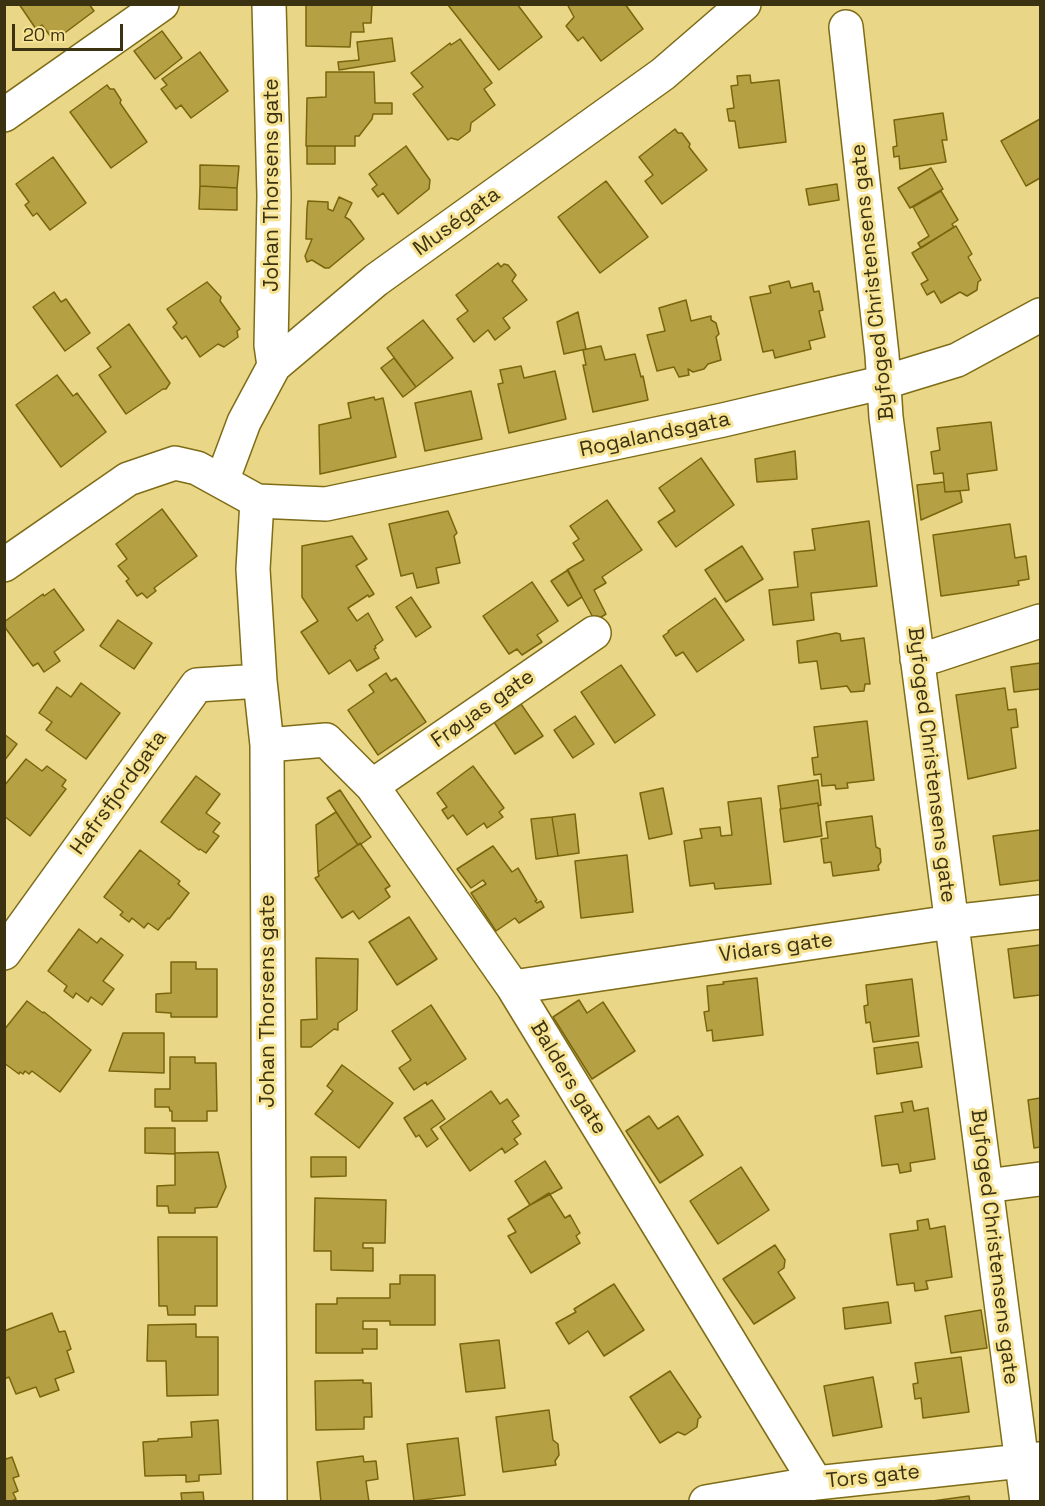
<!DOCTYPE html>
<html>
<head>
<meta charset="utf-8">
<style>
	body { margin:0 }
	#map { position:relative; width:1045px; height:1506px; overflow:hidden; background:#e9d687; font-family:"Space Grotesk",sans-serif }
	canvas { display:block }
	.frame { position:absolute; inset:0; border:6px solid #3a3211; pointer-events:none }
	.scale { position:absolute; left:12px; top:24px; width:111px; height:27px; box-sizing:border-box; border:3px solid #3a3211; border-top:0; padding-left:8px; font-size:18px; line-height:21px; white-space:nowrap; color:#3a3211; -webkit-text-stroke:4px #f7e394; paint-order:stroke }
</style>
</head>
<body>
<div id="map">
<canvas width="1045" height="1506"></canvas>
<div class="frame"></div>
<div class="scale">20 m</div>
</div>
<script>
const g = document.querySelector('canvas').getContext('2d');
g.lineJoin = 'round';
function fill(path, color) {
  g.fillStyle = color;
  g.fill(path, 'evenodd');
}
function poly(rows) {
  const path = new Path2D();
  for (const r of rows) {
    path.moveTo(r[0], r[1]);
    for (let i = 2; i < r.length; i += 2) path.lineTo(r[i], r[i + 1]);
  }
  return path;
}
function stroke(path, color, width, dash) {
  g.strokeStyle = color;
  g.lineWidth = width;
  g.lineCap = dash ? 'butt' : 'round';
  g.setLineDash(dash || []);
  g.stroke(path);
}
function drawText(font, color, halo, rows, align = 'center') {
  g.font = font + ' "Space Grotesk",sans-serif';
  g.lineWidth = 6;
  g.setLineDash([]);
  g.textBaseline = 'middle';
  g.strokeStyle = halo;
  g.fillStyle = color;
  for (const [text, x, y, turn = 0] of rows) {
    g.save();
    g.translate(x, y);
    g.rotate((+turn || 0) * Math.PI / 180);
    g.textAlign = isNaN(turn) ? turn : align;
    if (halo) g.strokeText(text, 0, 0);
    g.fillText(text, 0, 0);
    g.restore();
  }
}
const building = poly([
	[19,4,89,4,94,11,54,41,42,25,36,29,19,4],
	[306,4,372,4,371,23,363,23,364,32,351,32,350,47,306,46,306,4],
	[517,4,542,37,499,70,448,5,517,4],
	[587,4,625,4,643,29,601,61,583,37,578,41,566,26,574,17,567,4,587,4],
	[162,31,182,58,155,79,134,51,162,31],
	[392,38,395,61,339,70,338,62,359,60,357,42,392,38],
	[460,39,492,83,484,89,495,105,471,123,470,131,458,140,451,138,448,140,413,94,423,87,411,73,450,43,451,45,460,39],
	[200,52,228,91,191,118,181,105,176,109,161,89,167,85,162,79,200,52],
	[326,72,374,72,375,103,392,103,392,114,373,114,372,119,359,136,355,136,355,146,306,146,307,98,326,97,326,72],
	[750,75,751,83,779,80,786,142,739,148,735,121,729,121,727,109,734,108,731,86,738,85,737,76,750,75],
	[107,85,110,89,114,89,121,100,120,103,147,142,111,168,70,112,107,85],
	[943,113,947,140,942,140,946,162,900,169,899,156,894,157,893,147,897,146,894,120,943,113],
	[1040,119,1040,178,1026,186,1001,141,1040,119],
	[675,129,678,133,682,133,690,144,689,147,707,170,662,204,645,181,653,175,639,157,675,129],
	[307,146,335,146,335,164,307,164,307,146],
	[406,146,430,180,429,189,398,214,383,193,378,197,372,189,377,185,369,174,406,146],
	[53,157,86,203,50,230,37,213,33,216,25,205,29,202,16,184,53,157],
	[200,165,239,166,237,188,200,186,200,165],
	[931,168,943,189,910,208,898,188,931,168],
	[606,181,648,237,600,273,558,217,606,181],
	[837,184,839,200,809,205,806,189,837,184],
	[200,186,237,188,237,210,199,209,200,186],
	[941,191,958,220,952,224,954,227,921,248,918,243,929,236,913,207,941,191],
	[339,197,352,203,345,217,350,220,364,239,329,268,325,268,312,260,307,262,305,256,312,239,306,239,307,209,308,201,328,202,328,209,333,211,339,197],
	[956,226,972,254,968,257,981,280,978,282,977,290,967,296,960,292,941,303,934,291,927,295,921,284,928,280,912,253,956,226],
	[498,263,501,267,504,264,508,265,516,275,512,281,527,300,503,318,510,328,495,340,488,330,474,342,457,319,468,311,456,295,498,263],
	[789,281,791,288,812,283,814,292,819,291,823,310,819,311,825,337,809,341,811,349,775,358,773,350,763,352,750,297,771,293,769,286,789,281],
	[207,282,221,297,220,301,240,329,237,331,238,337,224,347,218,344,200,357,186,336,182,339,173,327,177,323,167,309,207,282],
	[54,292,61,302,66,299,90,333,65,351,33,307,54,292],
	[686,300,691,321,711,316,711,320,716,323,719,334,716,337,721,360,708,364,704,369,693,372,688,369,689,375,679,377,674,367,657,371,647,335,665,331,659,308,686,300],
	[578,312,586,349,564,354,557,322,578,312],
	[423,320,453,358,416,387,387,348,423,320],
	[129,324,170,383,166,389,163,389,126,414,99,375,111,367,97,348,129,324],
	[601,346,605,360,635,354,641,377,643,376,648,400,593,412,583,365,586,365,583,350,601,346],
	[394,358,416,387,403,397,381,368,394,358],
	[521,366,524,378,555,371,566,419,509,433,498,384,503,383,500,370,521,366],
	[57,375,73,396,77,393,106,432,61,467,16,405,57,375],
	[471,391,482,439,425,451,415,403,471,391],
	[374,397,375,400,383,398,396,457,320,474,319,425,351,418,348,403,374,397],
	[991,422,997,470,967,474,969,490,945,492,943,473,934,474,931,452,940,450,937,428,991,422],
	[795,451,797,479,757,482,755,459,795,451],
	[701,458,734,505,676,547,658,522,675,511,659,488,701,458],
	[944,482,945,492,960,491,962,502,921,520,917,485,944,482],
	[607,500,642,550,602,577,606,583,594,590,606,614,595,621,567,570,584,560,573,543,579,539,570,526,607,500],
	[162,509,197,556,154,588,156,591,147,598,142,593,137,596,126,581,129,579,118,566,127,559,116,544,162,509],
	[448,511,457,533,454,536,460,563,436,568,439,583,417,588,413,573,401,576,389,524,448,511],
	[869,521,877,586,811,593,814,620,773,625,769,590,798,587,794,552,815,550,812,529,869,521],
	[1010,524,1015,558,1026,556,1029,579,1018,581,1019,585,941,596,933,535,1010,524],
	[352,536,367,559,356,566,374,594,369,597,368,595,348,608,357,621,368,613,383,640,375,646,376,648,374,649,379,658,357,671,350,660,329,674,301,632,318,621,302,597,302,546,352,536],
	[742,546,763,579,726,602,705,570,742,546],
	[568,570,582,597,568,606,551,581,568,570],
	[532,582,558,621,537,635,542,642,522,655,517,649,509,654,483,616,532,582],
	[54,589,84,630,54,652,60,661,44,672,38,663,33,666,4,626,4,622,43,594,44,596,54,589],
	[411,597,431,627,416,637,396,607,411,597],
	[715,598,744,640,697,672,683,652,676,656,663,636,669,632,668,631,715,598],
	[118,620,152,643,134,669,100,646,118,620],
	[836,633,840,634,841,641,864,638,870,684,865,684,864,691,851,692,847,686,821,689,817,661,799,663,797,641,836,633],
	[1040,663,1040,689,1014,692,1011,667,1040,663],
	[621,665,655,715,615,743,581,692,621,665],
	[386,673,391,681,396,678,426,722,378,755,348,710,374,692,369,685,386,673],
	[81,683,120,713,86,759,46,730,52,722,39,713,57,687,71,697,81,683],
	[1005,688,1008,710,1016,709,1018,727,1011,728,1016,768,968,779,956,695,1005,688],
	[521,704,543,736,515,754,494,722,521,704],
	[575,716,594,744,573,758,554,730,575,716],
	[867,721,874,780,847,783,848,788,836,789,835,785,822,786,821,774,814,775,812,758,818,757,814,727,867,721],
	[4,734,17,744,4,761,4,734],
	[26,759,42,771,47,766,66,780,62,786,66,789,30,836,4,816,4,786,26,759],
	[473,766,504,808,499,812,503,817,487,828,484,823,467,835,453,815,448,819,442,810,447,807,437,793,473,766],
	[196,776,220,794,206,813,220,823,213,832,219,836,206,853,200,849,199,850,161,822,196,776],
	[818,780,821,805,818,806,818,803,781,809,778,786,818,780],
	[663,788,672,834,649,839,640,793,663,788],
	[340,790,371,837,361,844,358,845,327,798,340,790],
	[761,798,771,884,715,889,714,883,690,886,684,841,702,838,700,829,720,827,721,836,732,835,728,802,761,798],
	[818,803,822,836,784,842,780,809,818,803],
	[336,812,358,845,318,872,316,825,336,812],
	[575,814,579,853,558,856,552,817,575,814],
	[872,816,876,847,880,849,881,862,878,866,879,870,833,876,831,862,824,863,821,839,828,838,826,822,872,816],
	[552,817,558,856,536,859,531,819,552,817],
	[1040,830,1040,880,1000,885,993,836,1040,830],
	[360,843,390,886,385,889,390,897,359,919,353,911,342,918,315,878,319,876,318,872,360,843],
	[493,846,512,872,518,868,537,900,535,901,537,903,541,901,544,907,519,923,515,918,496,931,471,893,486,884,483,880,471,888,457,869,493,846],
	[140,850,180,881,178,884,189,893,169,919,168,918,158,930,148,923,144,928,132,918,129,922,120,915,123,912,104,897,140,850],
	[627,855,633,912,581,918,575,861,627,855],
	[409,917,437,959,397,985,369,942,409,917],
	[79,929,97,943,101,938,123,955,103,981,114,989,102,1005,91,997,88,1002,76,993,73,998,64,991,67,986,48,971,79,929],
	[1040,945,1040,995,1014,998,1008,949,1040,945],
	[316,958,358,959,357,1010,338,1023,338,1030,334,1029,311,1047,301,1047,301,1020,317,1019,316,958],
	[171,962,196,962,196,969,217,969,217,1017,171,1017,171,1013,156,1012,156,994,171,993,171,962],
	[757,978,763,1035,713,1041,712,1030,707,1031,704,1012,709,1011,707,986,724,984,723,982,757,978],
	[912,979,919,1036,873,1042,870,1022,866,1023,864,1006,868,1005,866,985,912,979],
	[579,1000,587,1013,603,1002,635,1051,592,1079,553,1017,579,1000],
	[27,1001,43,1013,44,1012,91,1050,60,1092,32,1071,29,1074,25,1071,23,1074,20,1072,19,1074,4,1063,4,1030,27,1001],
	[431,1005,466,1059,427,1085,426,1082,414,1090,399,1068,411,1060,392,1031,431,1005],
	[123,1033,164,1033,164,1073,109,1071,123,1033],
	[918,1042,922,1067,877,1074,874,1048,918,1042],
	[170,1057,195,1057,195,1063,216,1063,217,1111,207,1111,207,1121,172,1121,172,1111,170,1111,169,1107,155,1107,155,1089,170,1089,170,1057],
	[342,1065,393,1103,359,1148,315,1114,333,1091,327,1086,342,1065],
	[491,1091,500,1104,507,1099,519,1116,512,1121,521,1134,514,1139,518,1144,505,1153,502,1148,470,1171,440,1127,491,1091],
	[1040,1098,1040,1147,1034,1148,1028,1100,1040,1098],
	[432,1100,445,1119,431,1129,438,1139,427,1147,419,1135,416,1137,404,1118,432,1100],
	[912,1101,914,1111,928,1108,935,1159,910,1163,911,1171,900,1173,898,1164,882,1166,875,1116,903,1112,901,1103,912,1101],
	[649,1116,658,1129,678,1116,703,1155,660,1183,626,1131,649,1116],
	[145,1128,175,1128,175,1154,145,1153,145,1128],
	[218,1152,226,1187,217,1207,195,1208,195,1213,169,1213,168,1206,157,1206,157,1186,175,1185,175,1153,218,1152],
	[311,1157,346,1157,346,1176,311,1177,311,1157],
	[545,1161,562,1188,530,1205,515,1181,545,1161],
	[741,1167,769,1210,718,1244,690,1201,741,1167],
	[549,1193,565,1218,570,1215,580,1233,576,1236,580,1243,531,1273,508,1236,516,1232,508,1219,549,1193],
	[315,1198,386,1200,385,1243,363,1243,363,1248,373,1248,373,1271,331,1270,331,1251,314,1251,315,1198],
	[928,1219,930,1229,945,1226,952,1277,926,1281,928,1289,915,1291,914,1283,897,1285,890,1234,918,1230,917,1221,928,1219],
	[158,1237,217,1237,217,1306,195,1306,195,1315,168,1315,167,1306,159,1306,158,1237],
	[775,1245,785,1260,784,1268,778,1272,795,1298,754,1324,723,1279,775,1245],
	[400,1275,435,1275,435,1325,390,1325,390,1321,363,1321,363,1329,377,1329,377,1349,362,1349,363,1353,316,1353,316,1304,337,1304,337,1298,390,1298,390,1284,400,1284,400,1275],
	[614,1284,644,1330,604,1356,588,1331,569,1344,556,1323,576,1312,574,1309,614,1284],
	[888,1302,891,1323,845,1329,843,1308,888,1302],
	[981,1310,987,1348,951,1353,945,1316,981,1310],
	[52,1313,59,1332,65,1331,71,1349,67,1351,74,1372,55,1379,59,1390,40,1397,36,1387,16,1394,9,1377,4,1379,4,1331,52,1313],
	[196,1324,196,1337,218,1337,218,1395,167,1396,166,1361,147,1361,148,1325,196,1324],
	[499,1340,505,1388,466,1392,460,1344,499,1340],
	[961,1357,969,1412,923,1418,921,1398,915,1399,913,1384,918,1383,915,1363,961,1357],
	[670,1371,701,1417,698,1419,697,1427,685,1435,678,1432,660,1443,630,1397,670,1371],
	[873,1377,882,1427,833,1436,824,1386,873,1377],
	[363,1380,363,1383,371,1383,372,1417,364,1417,364,1429,316,1430,315,1381,363,1380],
	[549,1410,553,1440,558,1444,559,1455,555,1461,556,1465,503,1472,496,1417,549,1410],
	[218,1420,221,1474,199,1475,199,1481,186,1482,186,1475,145,1476,143,1442,158,1441,158,1439,192,1437,191,1422,218,1420],
	[458,1438,465,1495,414,1501,407,1444,458,1438],
	[4,1455,6,1459,12,1457,19,1476,13,1478,18,1491,13,1493,16,1499,10,1502,4,1502,4,1455],
	[363,1456,364,1462,376,1461,378,1479,366,1481,369,1502,321,1502,317,1462,363,1456],
	[203,1492,204,1502,182,1502,181,1493,203,1492],
	[969,1496,970,1502,925,1502,969,1496]
]);
fill(building, '#b6a044');
stroke(building, '#78650c', 1.5);
const street = poly([
	[269,4,274,196,271,345,274,366],
	[846,27,882,355,886,417,1027,1502],
	[4,115,162,4],
	[222,481,244,422,274,366,376,280,663,74,744,4],
	[257,501,253,569,260,681,267,745,270,1502],
	[917,659,934,656,1040,621],
	[267,745,326,740,372,786,513,987,816,1483],
	[372,786,594,633],
	[4,953,197,685,260,681],
	[513,987,951,922,1040,912],
	[986,1186,1040,1179],
	[706,1502,816,1483,1040,1459]
]);
const secondary = poly([
	[4,565,128,479,175,463,197,468,257,501,326,504,723,420,885,382,957,360,1040,315]
]);
stroke(street, '#7e6c17', 36);
stroke(secondary, '#7e6c17', 36);
stroke(street, '#fff', 33);
stroke(secondary, '#fff', 33);
drawText('21px', '#3a3211', '#f7e394', [
	["Johan Thorsens gate",272,185,-90],
	["Muségata",457,222,-36],
	["Byfoged Christensens gate",873,282,-96],
	["Rogalandsgata",655,435,-12],
	["Frøyas gate",483,709,-35],
	["Byfoged Christensens gate",931,765,83],
	["Hafrsfjordgata",119,793,-54],
	["Vidars gate",776,948,-8],
	["Johan Thorsens gate",268,1001,-90],
	["Balders gate",568,1078,59],
	["Byfoged Christensens gate",994,1247,83],
	["Tors gate",873,1477,-6]
]);
</script>
</body>
</html>
